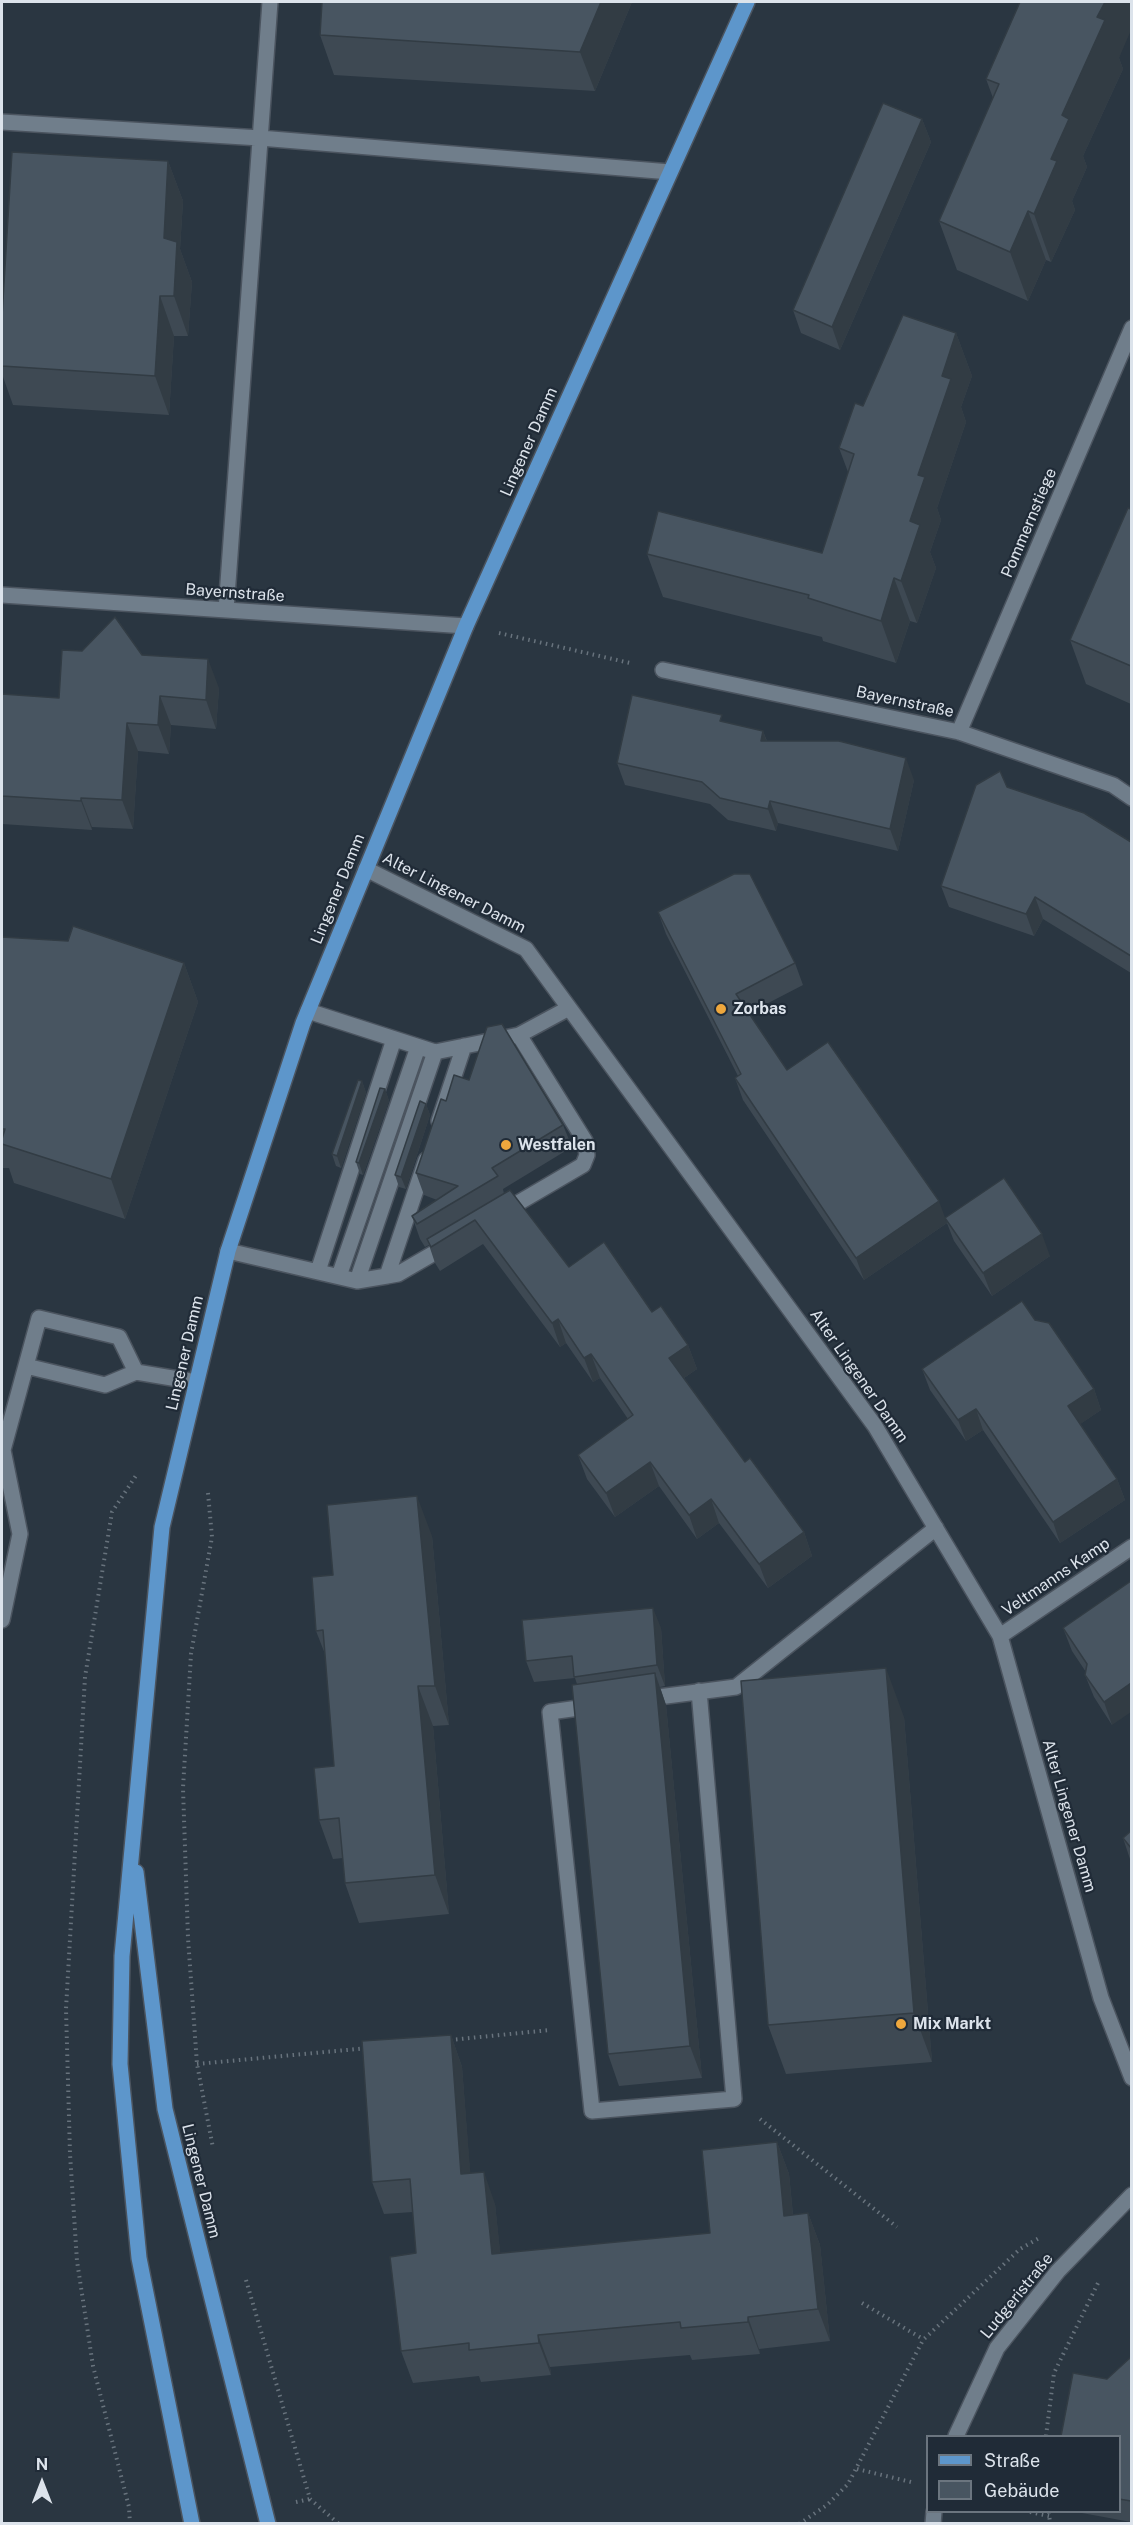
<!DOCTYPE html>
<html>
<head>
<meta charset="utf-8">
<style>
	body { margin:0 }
	#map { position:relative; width:1133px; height:2525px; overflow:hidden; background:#2a3641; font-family:"Public Sans",sans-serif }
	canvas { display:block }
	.frame { position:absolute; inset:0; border:3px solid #dce3eb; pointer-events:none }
	.legend { position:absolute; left:926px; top:2435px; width:195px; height:78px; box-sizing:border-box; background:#202b37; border:2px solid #6b757f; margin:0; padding:8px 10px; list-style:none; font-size:18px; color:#dce3eb }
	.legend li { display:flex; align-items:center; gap:12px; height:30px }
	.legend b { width:30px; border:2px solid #6b757f }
	.north { position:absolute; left:12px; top:2453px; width:60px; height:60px; -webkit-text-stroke:4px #202b37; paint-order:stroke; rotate:0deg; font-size:16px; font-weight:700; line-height:24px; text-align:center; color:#dce3eb }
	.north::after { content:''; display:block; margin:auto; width:21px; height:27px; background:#dce3eb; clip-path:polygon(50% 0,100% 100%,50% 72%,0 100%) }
</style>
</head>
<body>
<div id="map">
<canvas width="1133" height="2525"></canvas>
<div class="frame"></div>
<ul class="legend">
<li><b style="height:8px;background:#5d96cb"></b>Straße</li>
<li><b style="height:16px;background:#485561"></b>Gebäude</li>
</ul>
<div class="north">N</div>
</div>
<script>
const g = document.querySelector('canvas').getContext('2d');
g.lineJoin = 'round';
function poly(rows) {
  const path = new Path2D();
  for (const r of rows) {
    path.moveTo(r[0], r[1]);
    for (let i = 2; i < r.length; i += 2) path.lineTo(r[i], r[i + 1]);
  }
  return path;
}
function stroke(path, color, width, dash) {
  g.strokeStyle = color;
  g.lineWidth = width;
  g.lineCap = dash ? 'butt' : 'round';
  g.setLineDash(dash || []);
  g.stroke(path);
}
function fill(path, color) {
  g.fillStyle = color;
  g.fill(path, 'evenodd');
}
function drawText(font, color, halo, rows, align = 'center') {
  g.font = font + ' "Public Sans",sans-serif';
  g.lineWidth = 4.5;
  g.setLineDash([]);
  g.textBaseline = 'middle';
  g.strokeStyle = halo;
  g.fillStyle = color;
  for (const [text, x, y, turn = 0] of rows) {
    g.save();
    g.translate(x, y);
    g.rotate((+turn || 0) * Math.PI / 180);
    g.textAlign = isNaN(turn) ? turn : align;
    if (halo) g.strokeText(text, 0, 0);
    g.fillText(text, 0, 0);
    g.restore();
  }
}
const minor = poly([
	[2,122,260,138,670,172],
	[2,595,466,626],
	[226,610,270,2],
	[663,670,959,732,1113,785,1132,798],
	[959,732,1132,328],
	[366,869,526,949,875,1426,1000,1636,1101,1998,1132,2078],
	[308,1011,435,1052,519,1035,569,1008],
	[439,1121,464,1046],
	[501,1213,583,1165,587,1155,585,1141,519,1035],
	[228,1251,357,1281,387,1276,426,1160],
	[318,1271,394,1039],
	[339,1276,418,1047],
	[387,1276,398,1274,448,1245],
	[357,1281,435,1052],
	[26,1366,105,1385,136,1372,196,1382],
	[2,1620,20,1534,3,1450,39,1318,119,1337,136,1372],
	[1000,1636,1132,1547],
	[643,1699,736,1687,936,1528],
	[593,1706,550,1712,592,2111,734,2099,699,1691],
	[956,2436,997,2348,1058,2271,1132,2195],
	[933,2524,934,2512]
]);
const major = poly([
	[136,1872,165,2109,268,2524],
	[192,2524,139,2258,120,2064,122,1956,162,1527,228,1251,303,1023,466,626,747,2]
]);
stroke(minor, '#4b545f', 18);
stroke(major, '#4b545f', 18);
stroke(poly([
	[499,633,630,663],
	[208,1493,212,1537,191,1654,183,1788,188,1938,197,2064,213,2148],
	[450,2040,550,2030],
	[197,2064,368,2048],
	[760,2119,897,2227],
	[246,2280,310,2499,339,2524],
	[862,2303,923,2339],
	[1046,2436,1054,2373,1098,2283],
	[857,2469,915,2483],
	[296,2502,310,2499],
	[1030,2512,1049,2516],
	[1049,2512,1050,2524],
	[130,2524,129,2507,93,2366,77,2261,70,2154,66,2009,85,1677,112,1512,137,1474],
	[799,2524,827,2505,848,2484,923,2340,1020,2249,1039,2238]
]), '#68737d', 4, [1.5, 4.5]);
stroke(minor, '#707e8b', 15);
stroke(major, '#5d96cb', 15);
fill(poly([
	[632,2,595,91,334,75,320,35],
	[1130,13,1119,58,1123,69,1083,156,1087,167,1072,201,1075,210,1051,262,1046,260,1028,301,957,270,939,221,993,98,986,79],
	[922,119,931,142,840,350,801,333,793,310],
	[168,161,183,201,180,249,192,282,188,336,174,336,169,415,13,405,2,374,2,316],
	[956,333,972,376,961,407,966,422,937,508,941,520,930,552,936,568,917,623,910,621,896,663,823,641,822,637,663,597,647,554,822,553,848,472,839,448,863,406],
	[1131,509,1131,704,1086,684,1070,640],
	[142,655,219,688,216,729,171,725,169,754,138,751,133,829,92,827,92,830,2,824,2,694,59,698],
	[724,722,763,731,767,741,914,780,898,851,778,823,776,831,728,820,710,804,625,785,617,763],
	[1007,787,1131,842,1131,973,1043,919,1034,936,949,907,941,886],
	[658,912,795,963,803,985,749,1013,787,1070,947,1223,864,1280,743,1100,735,1078,738,1076,666,934],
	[2,937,184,963,198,1002,125,1219,14,1183,9,1168,2,1168],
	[362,1081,366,1093,341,1168,336,1166,332,1154],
	[385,1089,389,1101,363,1175,360,1174,356,1162],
	[446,1101,563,1125,572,1147,503,1189,504,1194,569,1267,652,1312,688,1345,697,1369,684,1378,745,1462,804,1532,812,1556,768,1588,719,1523,697,1539,659,1486,615,1517,587,1479,578,1455,628,1419,600,1378,593,1382,566,1343,560,1347,483,1244,440,1271,435,1263,429,1245,425,1247,420,1239,412,1216,437,1200,424,1195,416,1173],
	[426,1104,430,1115,406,1189,399,1187,395,1175],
	[945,1218,1050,1256,992,1296,954,1241],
	[1035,1320,1094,1389,1101,1410,1080,1424,1117,1479,1125,1500,1060,1543,983,1430,966,1441,930,1390,922,1369],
	[432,1536,449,1725,433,1726,449,1914,359,1923,345,1883,343,1858,333,1859,319,1820,334,1766,325,1654,316,1631,333,1575],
	[1131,1581,1112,1725,1094,1697,1085,1675,1086,1672,1072,1651,1063,1628],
	[661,1628,665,1686,660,1687,666,1705,702,2078,619,2086,608,2054,577,1684,575,1678,534,1682,526,1661],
	[904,1717,932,2062,786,2074,768,2025],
	[1131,1831,1131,1862,1123,1838],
	[451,2035,462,2067,470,2173,495,2204,500,2253,710,2233,777,2142,789,2174,793,2215,808,2213,820,2245,830,2341,759,2349,760,2354,692,2360,690,2355,550,2367,551,2375,481,2382,479,2376,413,2383,401,2351,416,2253,413,2212,384,2214,372,2182],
	[1131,2357,1131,2522,1071,2511,1119,2511,1119,2436,1107,2379]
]), '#3e4953');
fill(poly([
	[601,2,632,2,595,91,580,52],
	[1105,2,1131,2,1131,10,1130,13,1131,17,1131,30,1119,58,1123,69,1083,156,1087,167,1072,201,1075,210,1051,262,1034,214,1051,159,1062,115,1097,17],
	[922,119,931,142,840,350,832,327],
	[168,161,183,201,180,249,192,282,188,336,174,296,164,238],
	[1028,211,1046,260,1028,301,1010,252],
	[160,296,174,336,169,415,155,376],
	[956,333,972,376,961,407,966,422,937,508,941,520,930,552,936,568,917,623,901,581,918,475,942,376],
	[894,578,910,621,896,663,881,621],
	[208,659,219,688,216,729,206,700],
	[160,696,171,725,169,754,158,725],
	[127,723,138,751,133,829,122,800],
	[763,731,771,754,761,741],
	[906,758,914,780,898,851,890,829],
	[81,798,92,827,92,830,81,801],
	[770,801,778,823,776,831,768,809],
	[1035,897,1043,919,1034,936,1026,914],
	[184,963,198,1002,125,1219,111,1179],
	[362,1081,366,1093,341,1168,337,1156],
	[385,1089,389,1101,363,1175,359,1163],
	[426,1104,430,1115,406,1189,401,1177],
	[939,1201,947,1223,864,1280,856,1258],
	[1042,1234,1050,1256,992,1296,983,1273],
	[558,1319,566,1343,560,1347,552,1323],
	[688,1345,697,1369,678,1382,669,1358],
	[591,1354,600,1378,593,1382,584,1358],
	[1094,1389,1101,1410,1076,1427,1068,1406],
	[976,1409,983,1430,966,1441,958,1420],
	[650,1462,659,1486,615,1517,606,1493],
	[1117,1479,1125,1500,1060,1543,1053,1522],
	[417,1496,432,1536,449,1725,435,1686],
	[711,1499,719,1523,697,1539,689,1515],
	[804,1532,812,1556,768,1588,759,1564],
	[653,1608,661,1628,665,1686,657,1665],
	[886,1668,904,1717,932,2062,914,2013],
	[655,1673,666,1705,702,2078,690,2046],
	[1131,1683,1131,1712,1112,1725,1104,1702],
	[418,1686,433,1726,449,1914,435,1875],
	[451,2035,462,2067,473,2206,461,2174],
	[777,2142,789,2174,796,2248,784,2216],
	[484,2172,495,2204,504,2286,492,2254],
	[808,2213,820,2245,830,2341,818,2309],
	[748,2317,759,2349,760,2354,748,2322],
	[538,2335,550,2367,551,2375,539,2343]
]), '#323c44');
const building = poly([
	[322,2,601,2,580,52,320,35,322,2],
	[1020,2,1105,2,1097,17,1105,20,1062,115,1069,119,1051,159,1057,161,1034,214,1028,211,1010,252,939,221,999,84,986,79,1020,2],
	[883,103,922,119,832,327,793,310,883,103],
	[12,152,168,161,164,238,177,242,174,296,160,296,155,376,2,366,2,316,12,152],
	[903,315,956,333,942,376,951,379,918,475,925,477,910,521,920,525,901,581,894,578,881,621,808,598,809,595,647,554,658,511,822,553,854,454,839,448,855,403,863,406,903,315],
	[1128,508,1131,509,1131,666,1070,640,1128,508],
	[115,617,142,655,208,659,206,700,160,696,158,725,127,723,122,800,81,798,81,801,2,796,2,694,59,698,62,650,82,651,115,617],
	[632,695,722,715,720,721,763,731,761,741,839,741,906,758,890,829,770,801,768,809,720,798,702,782,617,763,632,695],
	[1000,771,1007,787,1084,813,1131,842,1131,956,1035,897,1026,914,941,886,976,785,1000,771],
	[734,874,750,874,795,963,736,994,787,1070,828,1042,939,1201,856,1258,735,1078,741,1074,658,912,734,874],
	[73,926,184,963,111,1179,2,1144,2,1139,5,1129,2,1129,2,937,68,941,73,926],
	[502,1024,563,1125,492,1168,498,1176,417,1224,412,1216,458,1186,416,1173,441,1099,446,1101,454,1075,469,1080,487,1027,502,1024],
	[358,1080,362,1081,337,1156,332,1154,358,1080],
	[380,1088,385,1089,359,1163,356,1162,380,1088],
	[420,1101,426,1104,401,1177,395,1175,420,1101],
	[1004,1178,1042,1234,983,1273,945,1218,1004,1178],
	[510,1190,569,1267,604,1242,652,1312,661,1306,688,1345,669,1358,745,1462,750,1458,804,1532,759,1564,711,1499,689,1515,650,1462,606,1493,578,1455,633,1415,591,1354,584,1358,558,1319,552,1323,475,1220,431,1247,427,1239,510,1190],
	[1022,1301,1035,1320,1049,1323,1094,1389,1068,1406,1117,1479,1053,1522,976,1409,958,1420,922,1369,1022,1301],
	[417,1496,435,1686,418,1686,435,1875,345,1883,339,1818,319,1820,314,1768,334,1766,323,1630,316,1631,312,1577,333,1575,327,1505,417,1496],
	[1131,1581,1131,1683,1104,1702,1085,1675,1087,1664,1063,1628,1131,1581],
	[653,1608,657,1665,574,1677,572,1656,526,1661,522,1620,653,1608],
	[886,1668,914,2013,768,2025,741,1681,886,1668],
	[655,1673,690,2046,608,2054,572,1685,655,1673],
	[1131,1831,1131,1848,1123,1838,1131,1831],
	[451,2035,461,2174,484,2172,492,2254,710,2233,702,2150,777,2142,784,2216,808,2213,818,2309,748,2317,748,2322,681,2328,680,2322,538,2335,539,2343,469,2350,469,2343,401,2351,390,2257,416,2253,410,2179,372,2182,362,2041,451,2035],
	[1131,2357,1131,2501,1119,2499,1119,2436,1061,2436,1073,2373,1107,2379,1131,2357]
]);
fill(building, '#485561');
stroke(building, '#323c44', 1.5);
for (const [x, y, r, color] of [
	[721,1009,6,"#eea73d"],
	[506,1145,6,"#eea73d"],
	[901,2024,6,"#eea73d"]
]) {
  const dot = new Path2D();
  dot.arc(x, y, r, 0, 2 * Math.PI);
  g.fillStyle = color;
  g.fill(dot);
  stroke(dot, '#202b37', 2);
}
drawText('16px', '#dce3eb', '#202b37', [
	["Lingener Damm",529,442,-66],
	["Pommernstiege",1029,523,-67],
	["Bayernstraße",235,593,4],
	["Bayernstraße",905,702,12],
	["Lingener Damm",338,889,-68],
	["Alter Lingener Damm",454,893,27],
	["Lingener Damm",185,1353,-77],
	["Alter Lingener Damm",859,1376,55],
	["Veltmanns Kamp",1056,1577,-34],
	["Alter Lingener Damm",1069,1816,74],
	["Lingener Damm",201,2181,76],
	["Ludgeristraße",1017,2296,-51]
]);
drawText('bold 16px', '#dce3eb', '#202b37', [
	["Zorbas",733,1009],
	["Westfalen",518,1145],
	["Mix Markt",913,2024]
], 'left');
</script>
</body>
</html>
